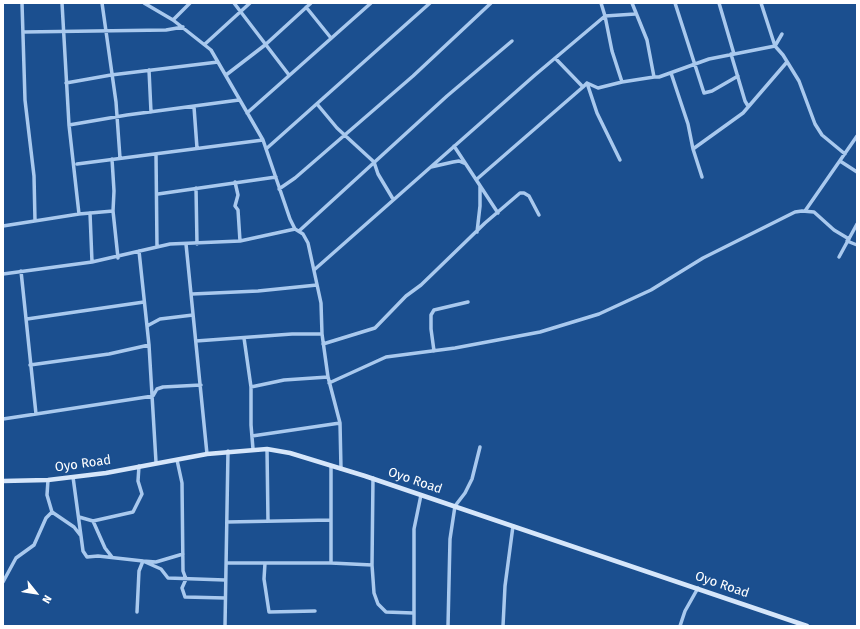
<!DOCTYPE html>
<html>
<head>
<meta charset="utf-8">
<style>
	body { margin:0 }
	#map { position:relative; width:860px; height:629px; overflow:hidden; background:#1b4f8f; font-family:"Fira Sans",sans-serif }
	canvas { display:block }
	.frame { position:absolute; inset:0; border:4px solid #fff; pointer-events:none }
	.north { position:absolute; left:16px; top:573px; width:40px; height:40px; -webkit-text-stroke:3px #1b4f8f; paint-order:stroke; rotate:120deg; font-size:11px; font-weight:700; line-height:16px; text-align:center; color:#fff }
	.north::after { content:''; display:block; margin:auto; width:14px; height:18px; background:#fff; clip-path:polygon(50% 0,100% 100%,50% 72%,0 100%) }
</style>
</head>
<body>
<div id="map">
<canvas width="860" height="629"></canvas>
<div class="frame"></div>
<div class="north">N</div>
</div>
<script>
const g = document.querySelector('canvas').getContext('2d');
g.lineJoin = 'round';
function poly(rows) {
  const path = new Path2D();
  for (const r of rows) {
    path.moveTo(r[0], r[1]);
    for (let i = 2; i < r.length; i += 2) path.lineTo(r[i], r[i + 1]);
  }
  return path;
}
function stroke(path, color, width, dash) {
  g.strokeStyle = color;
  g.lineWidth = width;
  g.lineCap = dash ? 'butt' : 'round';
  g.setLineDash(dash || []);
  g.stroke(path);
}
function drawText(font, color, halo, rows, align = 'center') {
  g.font = font + ' "Fira Sans",sans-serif';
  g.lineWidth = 3.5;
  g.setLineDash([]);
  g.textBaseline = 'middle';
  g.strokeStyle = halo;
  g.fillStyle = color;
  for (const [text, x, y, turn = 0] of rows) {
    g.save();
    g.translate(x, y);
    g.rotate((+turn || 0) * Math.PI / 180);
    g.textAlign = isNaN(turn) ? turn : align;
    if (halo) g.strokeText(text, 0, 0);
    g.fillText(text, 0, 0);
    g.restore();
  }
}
stroke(poly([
	[22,3,25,100,34,176,35,221],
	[62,3,69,125,79,214],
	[102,3,116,102,120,158],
	[144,3,173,20,211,50,263,140,290,219,295,229,303,234,308,243,321,303,322,334,328,377,340,423,341,469],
	[234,3,289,75],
	[632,3,647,40,654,77,622,82,612,51,605,16,635,14],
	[675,3,704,93,712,91,738,76],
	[719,3,734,54],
	[761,3,775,46,783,55,799,81,815,124,822,135,845,154],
	[306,7,331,38],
	[173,20,190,3],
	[23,32,166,30,183,27],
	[205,44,250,3],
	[731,54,745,101,748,106],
	[555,58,583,87,587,83,597,113,620,160],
	[149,70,151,112],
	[671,73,688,124,693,149,702,177],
	[226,75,265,45,311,3],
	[654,77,659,77,709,59,775,46,782,34],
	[66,83,111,75,218,62],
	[587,83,598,88,622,82],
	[317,104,337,128,374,162,378,174,393,199],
	[194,107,197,148],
	[247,113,371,3],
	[69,125,127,115,239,100],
	[454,146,498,213],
	[266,149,430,3],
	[693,149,743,113,787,62],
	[156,154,157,247],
	[112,159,114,191,113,211,118,258],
	[840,161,857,172],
	[77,164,263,140],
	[431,167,453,162,459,161,466,164],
	[477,179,583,87],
	[235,182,238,195,235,206,238,210,240,241],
	[196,188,197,244],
	[279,189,295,178,413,76,491,3],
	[158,194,276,177],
	[805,211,857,136],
	[90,213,92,262],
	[3,226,79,214,113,211],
	[299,231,447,96,512,41],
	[477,232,480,206,480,186],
	[847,241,857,245],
	[186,244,207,454],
	[139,251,149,345,156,462],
	[839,257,857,224],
	[314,270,535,75,605,16,601,3],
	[3,274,92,262,170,244,240,241,295,229],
	[192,294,258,291,317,285],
	[27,319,144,302],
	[147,326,160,319,193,315],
	[244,338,251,387,251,425,253,449],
	[196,341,292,334,322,334],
	[323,344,375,328,406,296,421,285,485,223,520,193,524,193,529,196,539,215],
	[434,351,431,329,431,315,434,310,468,302],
	[30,365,109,354,149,345],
	[329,383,386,357,455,348,540,332,599,314,651,290,703,258,795,212,802,211,814,212,834,230,849,239],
	[251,387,284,380,328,377],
	[36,414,153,396,157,389,163,387,201,385],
	[3,419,36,414,21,271],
	[252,436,340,423],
	[267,449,268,521],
	[177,460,182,483,183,571,186,579,182,588,185,597,225,598],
	[73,477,81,536],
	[373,478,372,565,374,593,378,604,386,612,413,613],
	[52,512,74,527,81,536,83,551,87,557,98,556,143,561,161,569,168,578,225,580],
	[79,517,93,521,133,512,142,494,138,481,139,466],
	[93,521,105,548,112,557],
	[227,522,331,520],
	[227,563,331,563,372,565],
	[265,563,264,579,269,612,315,611],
	[331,563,331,466],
	[3,582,16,558,34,545,46,518,52,512,47,495,48,480],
	[137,612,139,571,143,561,156,562,183,554],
	[225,626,228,451],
	[414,626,414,529,421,495],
	[448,626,450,539,455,506,465,493,472,479,480,447],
	[503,626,505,586,513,526],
	[680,626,685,611,698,588]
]), '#a9c9ee', 3.5);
stroke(poly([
	[3,481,48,480,106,473,207,454,267,449,290,453,365,476,807,626]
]), '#d6e6fa', 4.5);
drawText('13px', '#fff', '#1b4f8f', [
	["Oyo Road",83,464,-8],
	["Oyo Road",415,481,19],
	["Oyo Road",722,585,19]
]);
</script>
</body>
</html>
